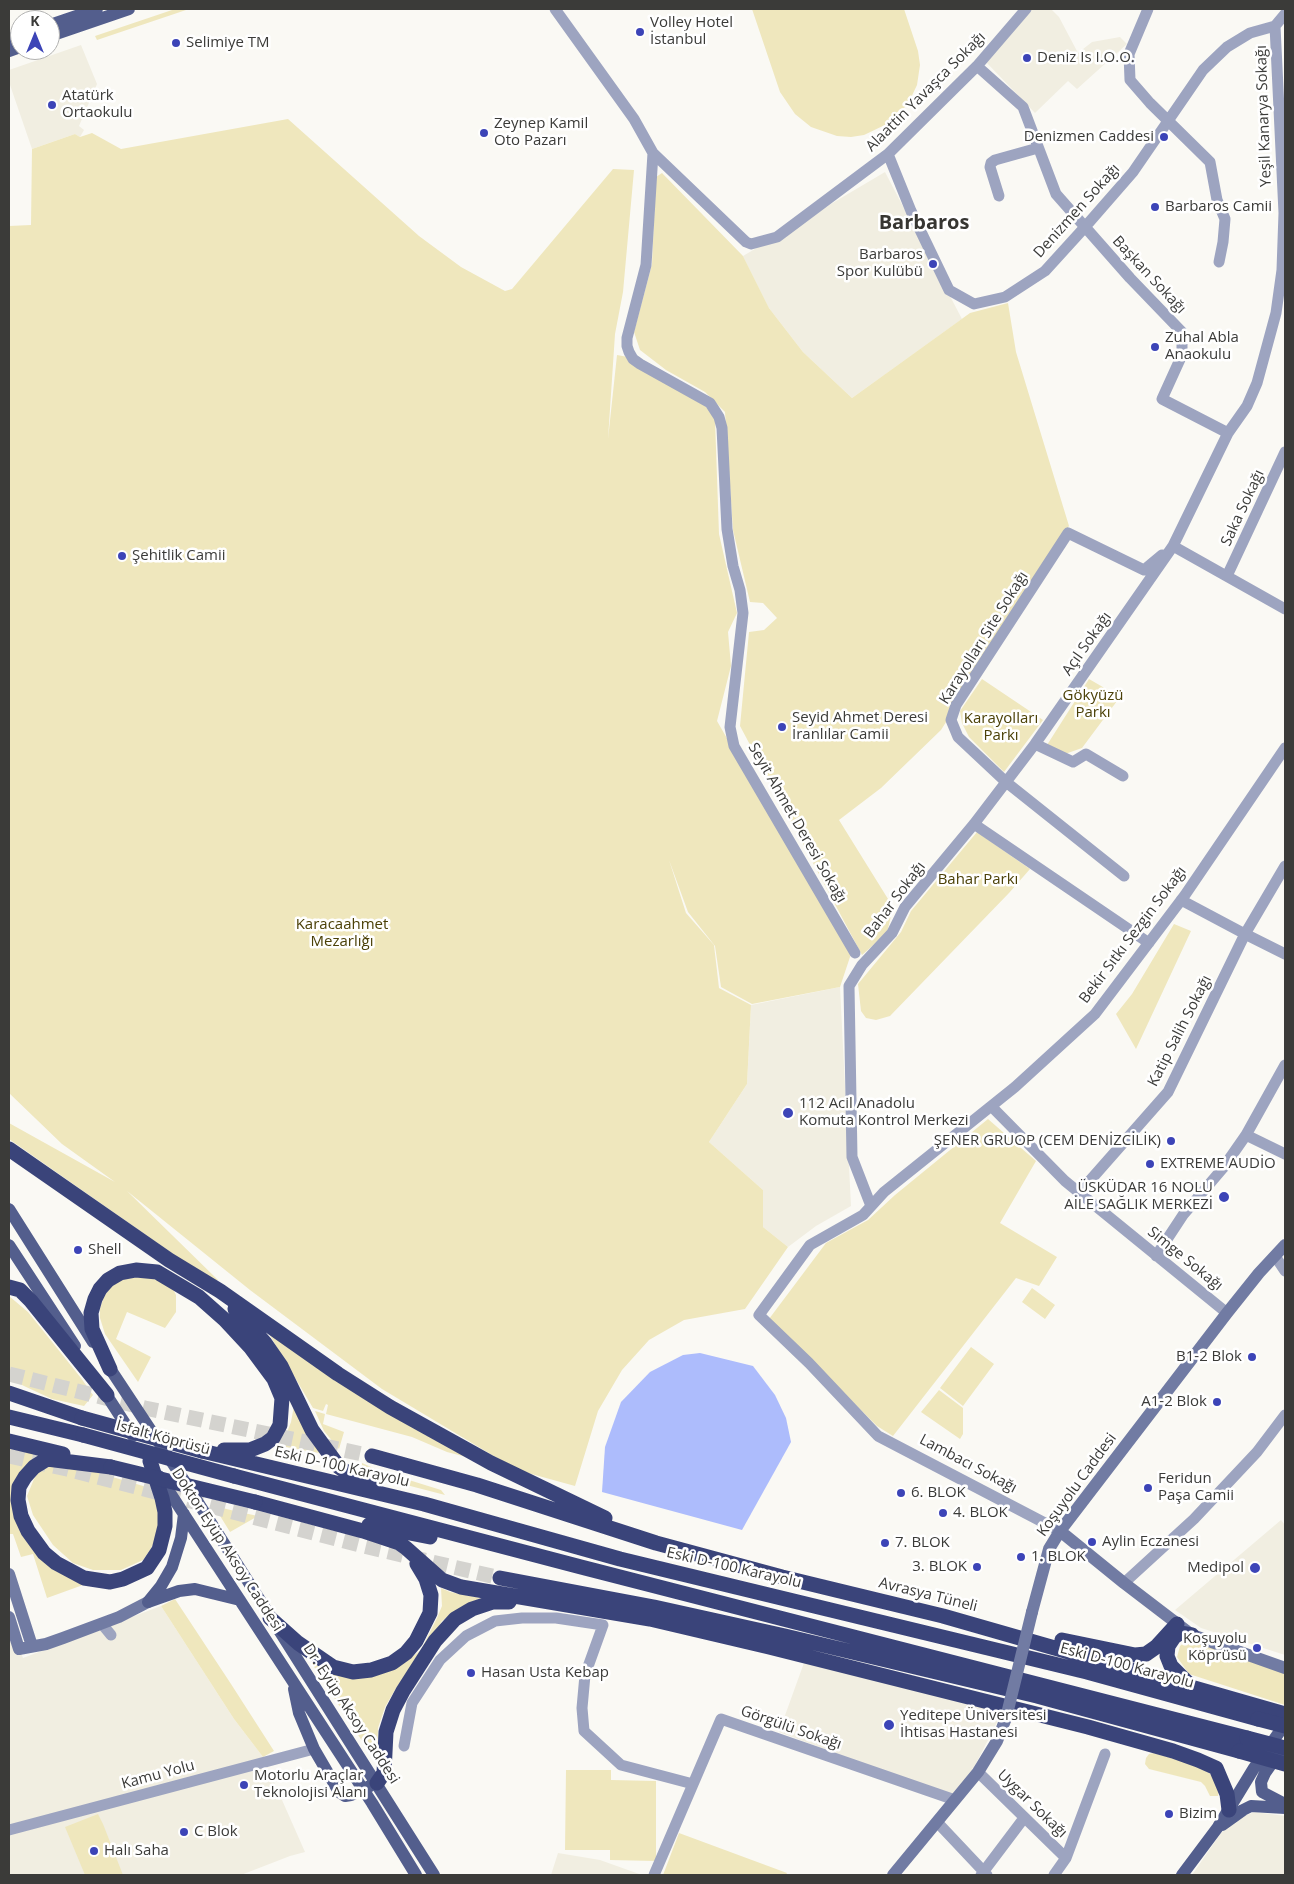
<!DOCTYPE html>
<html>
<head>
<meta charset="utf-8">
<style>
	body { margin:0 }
	#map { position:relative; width:1294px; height:1884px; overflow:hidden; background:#faf9f4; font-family:"Open Sans",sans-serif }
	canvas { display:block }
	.frame { position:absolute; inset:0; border:10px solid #3b3b39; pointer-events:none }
	.north { position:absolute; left:10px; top:10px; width:50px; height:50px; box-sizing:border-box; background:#fff; border:1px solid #b1b1b0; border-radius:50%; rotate:0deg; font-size:14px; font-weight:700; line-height:20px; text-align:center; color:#3b3b39 }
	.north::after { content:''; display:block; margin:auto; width:18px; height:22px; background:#3c44b7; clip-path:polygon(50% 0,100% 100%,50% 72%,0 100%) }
</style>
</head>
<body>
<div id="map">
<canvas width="1294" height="1884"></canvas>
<div class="frame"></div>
<div class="north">K</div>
</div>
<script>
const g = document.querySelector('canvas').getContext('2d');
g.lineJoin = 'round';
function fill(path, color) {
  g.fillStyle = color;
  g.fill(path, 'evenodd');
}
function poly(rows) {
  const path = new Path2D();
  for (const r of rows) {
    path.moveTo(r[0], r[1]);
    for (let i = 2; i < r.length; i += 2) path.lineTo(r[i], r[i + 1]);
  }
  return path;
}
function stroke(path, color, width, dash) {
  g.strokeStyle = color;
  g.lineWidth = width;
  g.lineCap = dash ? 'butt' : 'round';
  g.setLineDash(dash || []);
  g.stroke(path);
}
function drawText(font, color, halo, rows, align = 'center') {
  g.font = font + ' "Open Sans",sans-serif';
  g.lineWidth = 5;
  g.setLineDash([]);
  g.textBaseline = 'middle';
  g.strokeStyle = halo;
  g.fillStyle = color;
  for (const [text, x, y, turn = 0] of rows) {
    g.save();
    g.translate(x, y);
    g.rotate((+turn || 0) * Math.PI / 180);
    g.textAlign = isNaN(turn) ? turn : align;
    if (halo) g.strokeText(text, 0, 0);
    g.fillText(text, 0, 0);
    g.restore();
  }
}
fill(poly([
	[1030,9,1051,9,1059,17,1078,53,1092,42,1120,37,1127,44,1077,89,1068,81,1035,113,986,62],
	[81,45,97,84,79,126,84,130,80,137,75,134,32,149,9,82,9,70],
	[885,172,962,319,852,398,803,352,769,308,743,256],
	[840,987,851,1206,816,1226,788,1247,763,1227,763,1190,709,1142,747,1084,751,1005],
	[1281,1520,1285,1525,1285,1655,1201,1628,1175,1610],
	[161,1606,234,1719,263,1757,305,1852,290,1856,241,1875,9,1875,9,1623,23,1658],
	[805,1660,1004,1709,970,1775,950,1796,779,1732],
	[1255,1812,1285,1816,1285,1875,1192,1875,1221,1833,1241,1817],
	[558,1853,600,1860,642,1875,551,1875]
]), '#f1eee1');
fill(poly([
	[175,9,189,9,97,40,95,36],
	[752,9,904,9,918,51,920,65,917,85,908,104,889,123,864,135,851,137,837,136,811,127,795,114,780,92],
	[288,119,419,236,461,267,505,291,512,289,613,169,634,170,623,292,615,334,608,439,617,355,628,357,699,399,709,410,715,420,719,534,737,613,728,632,731,666,717,721,851,954,840,987,752,1004,721,987,715,946,688,912,669,860,686,913,714,945,719,988,751,1005,747,1084,709,1142,763,1190,763,1227,788,1247,745,1309,684,1320,649,1340,622,1370,598,1411,575,1486,517,1470,382,1389,250,1290,127,1191,218,1280,213,1282,9,1139,9,1123,115,1182,62,1144,9,1093,9,226,31,225,32,149,75,134,80,137,92,133,121,149],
	[662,173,743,256,769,308,803,352,852,398,970,313,1008,303,1016,352,1069,526,941,730,881,788,839,820,893,907,887,933,862,955,740,726,749,632,764,630,777,618,763,603,750,602,733,530,725,412,705,392,666,370,640,350,634,332,652,264,656,177],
	[982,679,1043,720,1004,772,969,737,962,723,960,711],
	[1089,679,1120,697,1082,748,1065,754,1047,745],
	[977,832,1030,869,1009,893,890,1016,876,1020,866,1018,861,1011,858,984,901,932,911,911],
	[1174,924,1191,931,1136,1049,1116,1014,1132,994],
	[988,1119,1036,1161,1000,1223,1057,1257,1039,1286,1016,1278,893,1436,877,1426,769,1319,826,1243,868,1220,895,1195],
	[148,1276,172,1287,176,1295,176,1312,165,1328,127,1312,116,1339,151,1357,138,1382,105,1334,100,1318,100,1309,104,1296,112,1286,122,1279],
	[1032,1288,1055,1305,1045,1319,1022,1302],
	[9,1296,28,1312,81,1378,93,1395,84,1406,52,1399,24,1386,9,1378],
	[269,1334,474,1459,447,1452,412,1437,326,1414,328,1405,326,1404,323,1411,313,1408],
	[971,1347,994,1364,963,1406,940,1388],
	[939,1390,963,1408,963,1434,960,1439,921,1412],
	[295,1400,320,1451,319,1453,286,1447,282,1445,291,1422],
	[315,1411,325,1414,323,1424,344,1432,339,1449,324,1431],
	[9,1447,40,1455,14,1515,83,1585,47,1598,33,1554,21,1557,13,1534,9,1534],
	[357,1463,362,1463,380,1471,441,1490,445,1495,395,1482,374,1474],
	[52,1465,75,1466,150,1488,159,1506,159,1533,150,1550,143,1560,121,1570,93,1570,73,1563,53,1545,33,1515,27,1496,34,1479,38,1473],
	[214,1506,239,1512,258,1516,230,1532],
	[441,1588,450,1592,481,1598,461,1607,442,1621,428,1644,396,1688,385,1707,378,1728,377,1758,375,1761,309,1659,330,1668,408,1660,421,1650,437,1618,442,1606],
	[175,1599,231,1684,274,1751,263,1757,234,1719,161,1606],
	[1187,1640,1197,1640,1282,1671,1285,1675,1285,1705,1189,1674,1177,1657,1180,1646],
	[1154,1753,1195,1765,1209,1773,1213,1777,1219,1791,1218,1796,1210,1796,1205,1786,1201,1782,1149,1769,1145,1764,1146,1758,1149,1754],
	[566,1770,611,1770,611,1780,656,1781,656,1861,610,1860,610,1850,565,1850],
	[98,1814,103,1824,123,1875,85,1875,65,1827],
	[679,1833,787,1873,786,1875,663,1875]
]), '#efe7bd');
fill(poly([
	[700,1353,753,1366,775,1395,786,1418,791,1442,742,1530,602,1492,605,1447,621,1402,650,1372,683,1355]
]), '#adbcfc');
stroke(poly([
	[9,1374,145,1408,372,1456],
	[9,1456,67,1469,364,1546,500,1578]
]), '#d4d3cf', 15, [15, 8]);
stroke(poly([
	[555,9,634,119,653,153,646,265,627,338,627,346,629,352,633,359,640,364,710,403,719,417,722,428,727,529,733,566,740,590,743,613,730,727,734,746,855,953],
	[1148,9,1129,54,1130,80,1150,103,1210,162,1217,200,1225,219,1223,242,1219,262],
	[977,66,1023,107,1056,194,1130,278,1182,332,1182,355,1162,399,1228,433],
	[653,153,746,242,751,244,777,237,888,154,977,66,1026,9],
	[888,154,911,211,949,290,974,304,1005,297,1045,271,1085,227,1133,172,1203,70,1227,47,1250,33,1275,26,1285,14],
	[999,196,990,167,991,163,995,160,1038,148],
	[1173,546,1285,609],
	[1227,576,1285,452],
	[1035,744,1073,762,1086,754,1123,776],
	[974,824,1149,943],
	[1124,876,1006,782,958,737,951,720,956,705,1068,533,1144,570,1162,555],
	[1181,900,1245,934,1285,954],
	[992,1107,1065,1181,1227,1313],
	[1246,1135,1285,1154],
	[1079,1193,1168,1092,1245,934,1285,866],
	[871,1206,852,1157,849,986,862,965,892,933,905,907,974,824,1035,744,1173,546,1228,433,1247,406,1257,383,1276,313,1282,270,1284,213,1275,26],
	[1156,1256,1183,1215,1223,1168,1246,1135,1285,1065],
	[1275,1256,1285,1271],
	[1060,1531,878,1436,809,1363,759,1315,810,1245,863,1215,884,1192,1015,1087,1095,1014,1185,895,1285,748],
	[1124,1583,1194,1519,1257,1452,1285,1415],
	[102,1624,111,1635],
	[404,1746,412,1703,440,1660,466,1636,495,1621,522,1618,556,1618,603,1625,585,1675,582,1708,584,1731,621,1765,693,1784],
	[978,1772,1066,1858],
	[937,1822,987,1875],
	[9,1830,314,1749],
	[654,1875,721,1719,955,1800],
	[981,1875,1024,1818],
	[1054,1875,1066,1858,1105,1754]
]), '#9da4c0', 11);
stroke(poly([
	[1060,1531,1124,1583,1192,1635,1285,1668],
	[9,1574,32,1646],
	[1032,1612,1049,1549,1060,1531,1227,1313,1259,1273,1285,1245],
	[9,1617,19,1649,46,1644,63,1638,119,1617,148,1602],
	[893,1875,978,1772,997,1741,1006,1718]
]), '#717ba3', 12);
stroke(poly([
	[50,25,97,9],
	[50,36,129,9],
	[9,39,20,36],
	[9,51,20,47],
	[9,1209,93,1342],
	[9,1245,75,1346],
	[105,1361,187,1485,434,1875],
	[102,1388,133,1436],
	[159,1476,372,1803,416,1875],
	[148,1602,161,1586,172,1567,181,1538,184,1514],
	[148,1602,179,1591,195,1589,240,1600],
	[294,1689,299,1713,314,1749,339,1792,345,1796,351,1795,370,1786],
	[1279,1753,1265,1773,1261,1782,1262,1792,1285,1804],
	[1222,1825,1243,1810,1251,1806,1285,1808],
	[1182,1875,1218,1827,1254,1768,1285,1724]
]), '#535e8d', 12);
stroke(poly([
	[9,1149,169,1260,220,1291,338,1374,390,1407,491,1463,605,1518],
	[9,1287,20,1290,31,1301,107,1395],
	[235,1309,265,1343,281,1366,312,1430,328,1452,339,1467,355,1478,371,1485],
	[110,1369,92,1329,91,1313,95,1299,100,1289,108,1280,120,1273,136,1270,157,1272,199,1297,225,1320,251,1348,274,1379,282,1398,280,1425,273,1438,265,1444,250,1450,224,1450],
	[9,1393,82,1418],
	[9,1417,83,1435],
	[9,1441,63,1454],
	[202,1451,424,1504,620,1559,1087,1672,1258,1719],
	[372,1456,477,1485,656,1543,782,1577,943,1616,1285,1714],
	[111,1467,47,1459,34,1467,25,1477,19,1487,18,1500,21,1516,28,1531,44,1553,56,1563,84,1578,110,1582,123,1579,147,1568,159,1550,165,1526,165,1512,162,1498,150,1461],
	[234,1476,581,1567,1247,1738],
	[255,1502,363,1531,399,1543,406,1548,442,1580,461,1587,650,1619,769,1647,1088,1727,1173,1751,1198,1760,1216,1768,1227,1794,1229,1810],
	[369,1525,430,1537],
	[500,1578,654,1607,785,1636,1037,1696,1239,1751],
	[270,1618,298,1643,333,1667,353,1672,371,1670,392,1663,406,1653,416,1641,430,1613,431,1595,426,1579,417,1564],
	[1062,1640,1135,1655,1146,1654,1156,1647,1177,1624],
	[1189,1684,1171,1666,1167,1656,1168,1646,1174,1637,1180,1633,1192,1635],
	[377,1783,384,1773,386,1732,393,1710,403,1691,435,1641,455,1619,472,1609,493,1602,509,1602]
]), '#3a447a', 15);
stroke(poly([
	[1006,1718,1032,1612]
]), '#717ba3', 12);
stroke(poly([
	[82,1418,202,1451],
	[83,1435,234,1476],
	[111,1467,255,1502],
	[1258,1719,1285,1726],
	[1247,1738,1285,1748],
	[1239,1751,1285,1764]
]), '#3a447a', 15);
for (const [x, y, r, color] of [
	[640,32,5,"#3c44b7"],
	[176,43,5,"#3c44b7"],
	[1027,58,5,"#3c44b7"],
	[52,105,5,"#3c44b7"],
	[484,133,5,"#3c44b7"],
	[1164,137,5,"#3c44b7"],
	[1155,207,5,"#3c44b7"],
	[933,264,5,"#3c44b7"],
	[1155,347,5,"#3c44b7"],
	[122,556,5,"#3c44b7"],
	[782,727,5,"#3c44b7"],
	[788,1113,6,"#3c44b7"],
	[1171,1141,5,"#3c44b7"],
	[1150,1164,5,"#3c44b7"],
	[1224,1197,6,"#3c44b7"],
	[78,1250,5,"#3c44b7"],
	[1252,1357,5,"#3c44b7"],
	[1217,1402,5,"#3c44b7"],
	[1148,1488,5,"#3c44b7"],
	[901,1493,5,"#3c44b7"],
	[943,1513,5,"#3c44b7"],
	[1092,1542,5,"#3c44b7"],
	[885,1543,5,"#3c44b7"],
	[1021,1557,5,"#3c44b7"],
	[977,1567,5,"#3c44b7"],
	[1255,1568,6,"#3c44b7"],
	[1257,1648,5,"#3c44b7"],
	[471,1673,5,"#3c44b7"],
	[889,1725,6,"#3c44b7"],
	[244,1785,5,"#3c44b7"],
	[1169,1814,5,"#3c44b7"],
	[184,1832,5,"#3c44b7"],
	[94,1851,5,"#3c44b7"]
]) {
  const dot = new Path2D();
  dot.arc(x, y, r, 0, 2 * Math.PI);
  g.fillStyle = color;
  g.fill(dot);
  stroke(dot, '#fff', 2);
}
drawText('15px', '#3b3b39', '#fff', [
	["Volley Hotel",650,23],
	["İstanbul",650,40],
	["Selimiye TM",186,43],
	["Deniz Is I.O.O.",1037,58],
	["Atatürk",62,96],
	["Ortaokulu",62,113],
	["Zeynep Kamil",494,124],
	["Oto Pazarı",494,141],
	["Denizmen Caddesi",1154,137,"right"],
	["Barbaros Camii",1165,207],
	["Barbaros",923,255,"right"],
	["Spor Kulübü",923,272,"right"],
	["Zuhal Abla",1165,338],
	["Anaokulu",1165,355],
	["Şehitlik Camii",132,556],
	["Seyid Ahmet Deresi",792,718],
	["İranlılar Camii",792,735],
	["112 Acil Anadolu",799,1104],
	["Komuta Kontrol Merkezi",799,1121],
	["ŞENER GRUOP (CEM DENİZCİLİK)",1161,1141,"right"],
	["EXTREME AUDİO",1160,1164],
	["ÜSKÜDAR 16 NOLU",1213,1188,"right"],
	["AİLE SAĞLIK MERKEZİ",1213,1205,"right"],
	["Shell",88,1250],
	["B1-2 Blok",1242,1357,"right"],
	["A1-2 Blok",1207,1402,"right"],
	["Feridun",1158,1479],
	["Paşa Camii",1158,1496],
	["6. BLOK",911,1493],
	["4. BLOK",953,1513],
	["Aylin Eczanesi",1102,1542],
	["7. BLOK",895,1543],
	["1. BLOK",1031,1557],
	["3. BLOK",967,1567,"right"],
	["Medipol",1244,1568,"right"],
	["Koşuyolu",1247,1639,"right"],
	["Köprüsü",1247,1656,"right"],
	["Hasan Usta Kebap",481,1673],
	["Yeditepe Üniversitesi",900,1716],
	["İhtisas Hastanesi",900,1733],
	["Motorlu Araçlar",254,1776],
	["Teknolojisi Alanı",254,1793],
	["Bizim",1179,1814],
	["C Blok",194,1832],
	["Halı Saha",104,1851]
], 'left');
drawText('15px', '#3b3b39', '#fff', [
	["Alaattin Yavaşca Sokağı",926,92,-45],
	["Yeşil Kanarya Sokağı",1264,116,-92],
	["Denizmen Sokağı",1077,211,-48],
	["Başkan Sokağı",1149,275,47],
	["Saka Sokağı",1243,508,-65],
	["Karayolları Site Sokağı",984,638,-58],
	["Açıl Sokağı",1087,644,-55],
	["Seyit Ahmet Deresi Sokağı",797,823,60],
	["Bahar Sokağı",895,900,-53],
	["Bekir Sıtkı Sezgin Sokağı",1133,935,-53],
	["Katip Salih Sokağı",1180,1031,-63],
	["Simge Sokağı",1185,1259,39],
	["İsfalt Köprüsü",163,1438,15],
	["Lambacı Sokağı",968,1464,28],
	["Eski D-100 Karayolu",342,1467,13],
	["Koşuyolu Caddesi",1077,1485,-54],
	["Doktor Eyüp Aksoy Caddesi",227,1550,57],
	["Eski D-100 Karayolu",734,1568,13],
	["Avrasya Tüneli",928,1595,14],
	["Eski D-100 Karayolu",1127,1666,15],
	["Dr. Eyüp Aksoy Caddesi",351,1714,57],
	["Görgülü Sokağı",791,1728,19],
	["Kamu Yolu",158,1775,-15],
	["Uygar Sokağı",1032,1804,44]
]);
drawText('15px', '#4b4007', '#fff', [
	["Gökyüzü",1093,696],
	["Parkı",1093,713],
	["Karayolları",1001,719],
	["Parkı",1001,736],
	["Bahar Parkı",978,880],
	["Karacaahmet",342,925],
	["Mezarlığı",342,942]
]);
drawText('bold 20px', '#373632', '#fff', [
	["Barbaros",924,223]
]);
</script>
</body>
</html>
